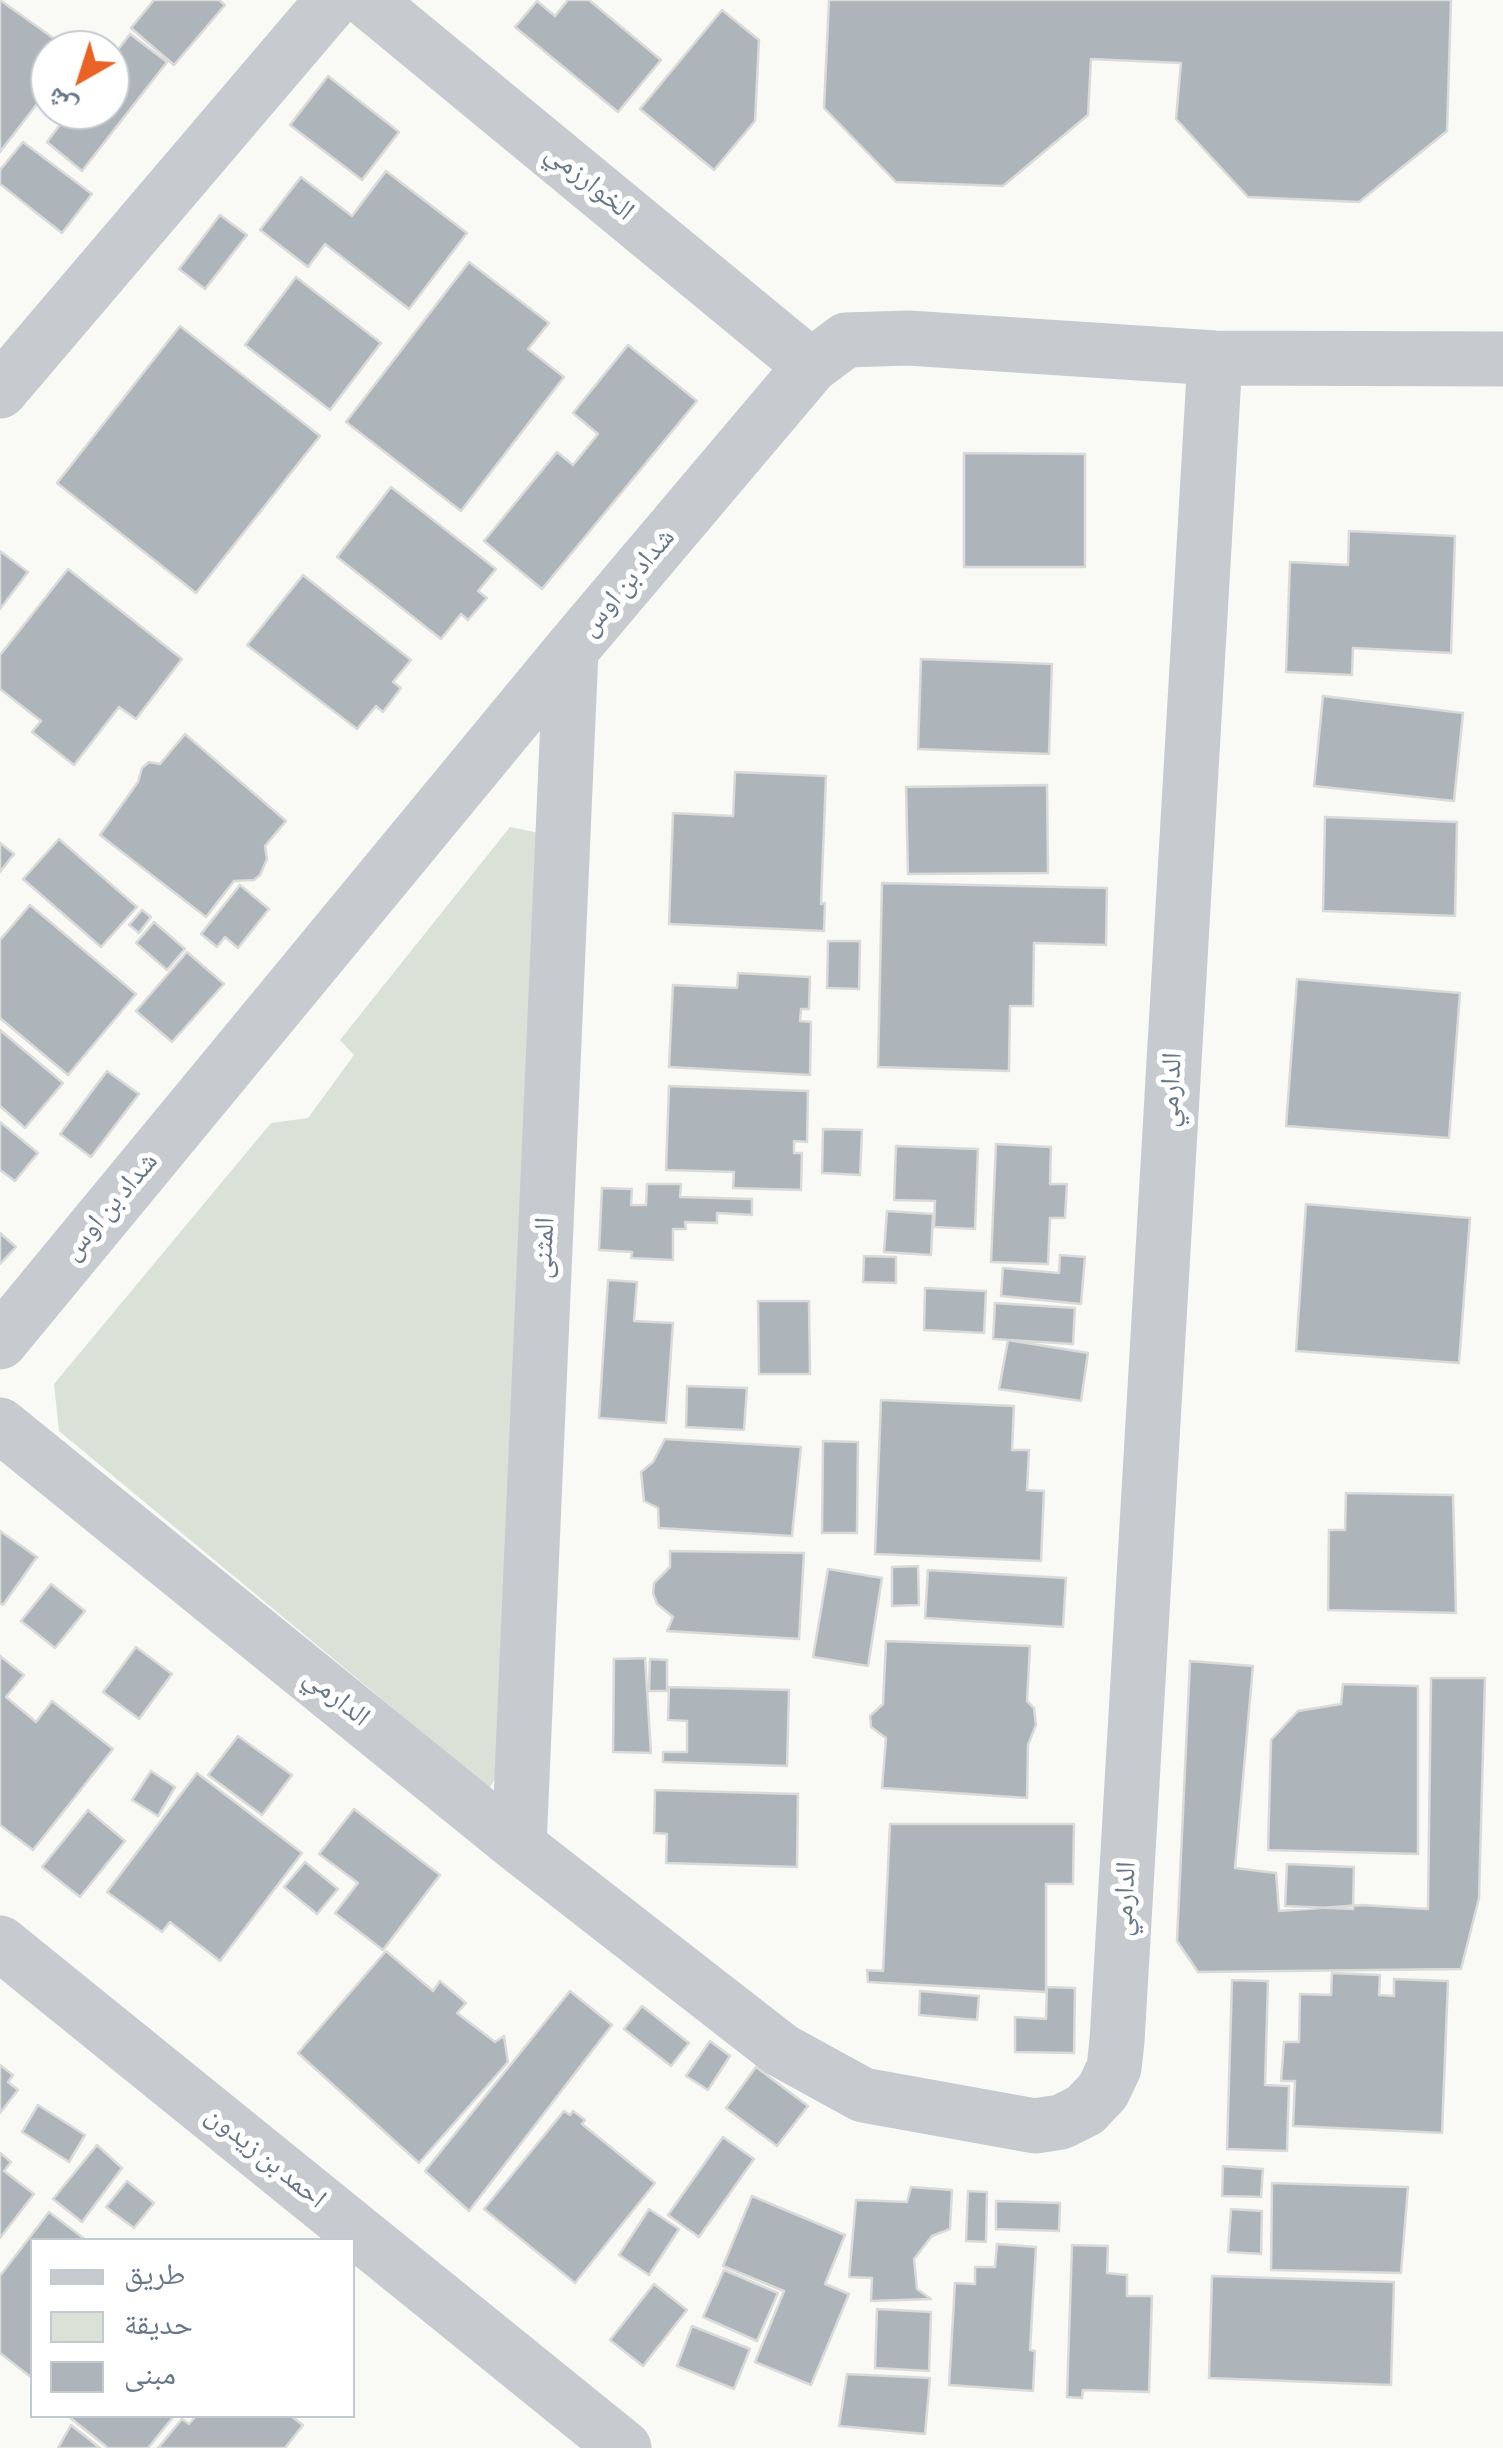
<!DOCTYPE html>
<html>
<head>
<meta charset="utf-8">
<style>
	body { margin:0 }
	#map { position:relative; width:1503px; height:2448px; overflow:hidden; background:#f9f9f6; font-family:"Sofia Sans Condensed","Noto Naskh Arabic",sans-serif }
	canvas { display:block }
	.legend { position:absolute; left:30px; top:2238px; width:325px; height:180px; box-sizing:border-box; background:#fff; border:2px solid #c2c9cf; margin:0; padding:12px 18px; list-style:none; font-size:30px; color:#677788 }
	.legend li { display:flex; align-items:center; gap:20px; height:50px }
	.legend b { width:50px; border:2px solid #c2c9cf }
	.north { position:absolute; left:30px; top:30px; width:100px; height:100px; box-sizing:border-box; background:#fff; border:2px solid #c2c9cf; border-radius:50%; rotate:219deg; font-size:28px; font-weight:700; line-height:40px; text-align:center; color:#677788 }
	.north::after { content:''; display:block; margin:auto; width:35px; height:45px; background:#ea6225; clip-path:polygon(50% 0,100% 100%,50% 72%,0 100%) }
</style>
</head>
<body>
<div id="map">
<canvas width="1503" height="2448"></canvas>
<ul class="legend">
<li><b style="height:12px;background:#c7cace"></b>طريق</li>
<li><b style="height:28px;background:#dae1d7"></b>حديقة</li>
<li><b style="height:28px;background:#adb5bb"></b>مبنى</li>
</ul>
<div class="north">ش</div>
</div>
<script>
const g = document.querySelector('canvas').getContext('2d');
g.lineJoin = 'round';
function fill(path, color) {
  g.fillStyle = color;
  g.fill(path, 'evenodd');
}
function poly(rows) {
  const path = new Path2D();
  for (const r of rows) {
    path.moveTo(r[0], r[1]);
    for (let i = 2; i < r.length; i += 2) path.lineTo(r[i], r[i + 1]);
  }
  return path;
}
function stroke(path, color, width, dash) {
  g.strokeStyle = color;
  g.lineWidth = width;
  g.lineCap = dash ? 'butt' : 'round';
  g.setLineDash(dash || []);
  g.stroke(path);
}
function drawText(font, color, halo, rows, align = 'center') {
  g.font = font + ' "Sofia Sans Condensed","Noto Naskh Arabic",sans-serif';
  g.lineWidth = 10;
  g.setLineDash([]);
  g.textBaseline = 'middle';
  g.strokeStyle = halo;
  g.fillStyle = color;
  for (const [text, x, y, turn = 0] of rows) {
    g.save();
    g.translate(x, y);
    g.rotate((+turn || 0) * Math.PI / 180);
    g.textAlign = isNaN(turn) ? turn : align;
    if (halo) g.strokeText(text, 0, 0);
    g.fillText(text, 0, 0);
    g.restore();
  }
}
fill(poly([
	[510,827,549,835,509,1759,489,1788,59,1431,54,1384,271,1123,308,1118,354,1055,340,1040]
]), '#dae1d7');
const building = poly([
	[0,0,70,50,50,50,50,87,0,152,0,0],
	[154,0,219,0,225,5,174,65,131,28,154,0],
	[568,0,589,0,661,60,618,112,515,27,537,1,555,16,568,0],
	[829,0,1451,0,1447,131,1359,202,1248,197,1176,119,1181,63,1091,59,1088,115,1003,186,896,182,824,108,829,0],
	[722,10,759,40,755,121,714,170,640,109,722,10],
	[130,34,167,62,82,171,47,142,71,110,110,110,110,60,130,34],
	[328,76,399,132,362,180,290,125,328,76],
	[23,142,92,194,62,233,0,184,0,170,23,142],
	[386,171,467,233,409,309,325,244,308,267,260,230,301,177,352,216,386,171],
	[220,215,247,235,205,289,179,269,220,215],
	[469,262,549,323,528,349,564,377,461,511,346,422,469,262],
	[296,277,381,343,330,410,245,345,296,277],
	[180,326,320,436,196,593,57,483,180,326],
	[628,345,697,401,542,589,484,541,557,452,573,465,598,434,573,413,628,345],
	[964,453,1085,454,1085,567,964,567,964,453],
	[391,487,496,569,478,591,487,598,468,620,461,614,441,639,337,557,391,487],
	[1349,531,1455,536,1451,653,1353,648,1352,675,1286,672,1290,562,1348,565,1349,531],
	[0,551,28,572,0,609,0,551],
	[68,569,182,659,136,719,119,707,74,765,32,732,41,721,0,689,0,655,68,569],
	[303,575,411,660,393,682,401,688,383,712,376,706,357,729,247,645,303,575],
	[921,659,1052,664,1049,754,918,749,921,659],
	[1323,696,1463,713,1454,801,1314,786,1323,696],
	[185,734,286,821,265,846,267,859,260,875,254,880,234,881,206,917,100,835,138,782,142,768,149,762,160,764,185,734],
	[735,772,826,776,821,904,825,903,824,931,669,924,673,813,733,816,735,772],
	[1047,785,1048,873,908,874,906,787,1047,785],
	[1325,817,1457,822,1455,916,1323,911,1325,817],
	[59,839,137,907,101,947,23,879,59,839],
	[0,843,14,854,0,872,0,843],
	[882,883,1107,888,1106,945,1034,943,1033,1006,1010,1006,1009,1071,878,1067,882,883],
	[240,885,269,909,238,948,225,937,217,947,201,934,240,885],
	[30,905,136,994,68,1075,0,1018,0,940,30,905],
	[142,910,151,917,139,933,129,925,142,910],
	[154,922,185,949,167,970,136,943,154,922],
	[828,941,860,941,859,989,827,988,828,941],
	[187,952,224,984,172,1042,136,1011,187,952],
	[738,973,810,977,809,1009,801,1009,800,1021,811,1022,810,1075,669,1067,673,985,737,988,738,973],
	[1297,979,1460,993,1449,1138,1286,1126,1297,979],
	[0,1030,63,1083,25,1128,0,1106,0,1030],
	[107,1071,139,1094,91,1157,60,1134,107,1071],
	[669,1086,808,1091,807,1142,794,1141,794,1153,802,1153,801,1190,733,1188,734,1172,666,1170,669,1086],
	[0,1122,38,1153,15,1181,0,1170,0,1122],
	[823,1129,862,1130,860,1175,822,1173,823,1129],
	[996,1144,1051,1147,1050,1184,1067,1184,1065,1218,1050,1218,1048,1264,991,1262,996,1144],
	[896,1146,978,1149,975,1229,934,1227,935,1201,894,1200,896,1146],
	[647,1184,681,1184,680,1197,752,1199,752,1215,717,1213,717,1223,685,1222,686,1229,673,1229,673,1260,631,1258,632,1252,599,1250,602,1188,632,1189,631,1205,646,1205,647,1184],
	[1306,1204,1470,1218,1459,1363,1296,1351,1306,1204],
	[887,1211,933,1214,931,1255,884,1252,887,1211],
	[0,1233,16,1247,0,1264,0,1233],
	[1060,1255,1085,1257,1081,1304,1001,1296,1003,1268,1059,1273,1060,1255],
	[864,1256,896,1257,896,1283,863,1282,864,1256],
	[608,1280,637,1282,634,1321,673,1323,666,1423,599,1418,608,1280],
	[925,1288,986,1291,984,1333,924,1330,925,1288],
	[758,1301,809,1301,810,1374,759,1374,758,1301],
	[995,1303,1075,1308,1073,1344,993,1339,995,1303],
	[1008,1340,1088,1353,1081,1401,999,1389,1008,1340],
	[687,1386,747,1388,744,1430,686,1427,687,1386],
	[881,1400,1014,1406,1012,1450,1029,1450,1027,1490,1044,1491,1041,1561,875,1554,881,1400],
	[665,1439,801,1447,792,1536,659,1528,658,1508,644,1501,641,1472,653,1462,665,1439],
	[823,1441,858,1442,857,1533,822,1533,823,1441],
	[1346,1493,1453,1495,1456,1613,1328,1610,1329,1530,1345,1530,1346,1493],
	[0,1531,37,1557,3,1605,0,1603,0,1531],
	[670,1551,804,1553,799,1639,667,1631,673,1617,657,1604,653,1593,654,1583,670,1567,670,1551],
	[918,1566,919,1605,892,1606,892,1567,918,1566],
	[828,1569,882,1578,868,1666,813,1657,828,1569],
	[928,1570,1066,1578,1063,1627,925,1618,928,1570],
	[51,1584,85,1611,55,1648,21,1621,51,1584],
	[886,1641,1030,1646,1027,1701,1034,1708,1036,1725,1028,1745,1027,1798,882,1788,886,1738,871,1727,870,1716,883,1704,886,1641],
	[136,1647,172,1674,139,1719,103,1692,136,1647],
	[0,1656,24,1675,6,1697,36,1722,52,1701,113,1749,33,1850,0,1825,0,1656],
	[645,1658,651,1753,613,1752,614,1659,645,1658],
	[650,1659,667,1660,667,1691,649,1691,650,1659],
	[1190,1661,1253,1666,1235,1868,1276,1873,1279,1911,1362,1905,1428,1909,1431,1678,1485,1678,1479,1898,1461,1969,1198,1972,1177,1941,1190,1661],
	[1343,1684,1418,1686,1418,1854,1268,1850,1271,1740,1298,1711,1341,1704,1343,1684],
	[669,1687,789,1690,787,1766,663,1762,663,1752,687,1752,687,1721,668,1720,669,1687],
	[238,1736,292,1775,262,1815,208,1775,238,1736],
	[151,1771,175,1787,158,1816,132,1800,151,1771],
	[197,1773,302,1853,220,1961,170,1922,162,1932,107,1892,197,1773],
	[655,1790,798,1794,797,1867,666,1863,667,1834,654,1833,655,1790],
	[354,1809,440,1875,383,1950,335,1913,358,1883,319,1854,354,1809],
	[88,1810,125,1841,80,1897,42,1867,88,1810],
	[890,1824,1074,1824,1073,1884,1046,1884,1046,1992,868,1982,867,1970,883,1971,890,1824],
	[305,1862,338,1889,317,1914,284,1887,305,1862],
	[1287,1864,1354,1867,1353,1909,1285,1906,1287,1864],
	[386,1951,433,1991,440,1981,466,2003,457,2013,495,2042,504,2036,508,2062,419,2163,298,2053,386,1951],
	[1332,1973,1380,1975,1379,1995,1394,1996,1394,1979,1448,1981,1442,2133,1293,2126,1295,2081,1281,2081,1284,2042,1299,2042,1300,1994,1331,1995,1332,1973],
	[1232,1980,1268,1981,1265,2085,1289,2086,1287,2151,1227,2149,1232,1980],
	[1047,1987,1075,1988,1074,2053,1015,2052,1015,2017,1046,2019,1047,1987],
	[570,1991,612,2025,469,2211,425,2171,570,1991],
	[920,1991,979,1996,977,2020,919,2015,920,1991],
	[642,2006,689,2043,671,2066,624,2029,642,2006],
	[710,2041,730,2056,708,2090,686,2076,710,2041],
	[0,2065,13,2075,8,2082,18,2090,0,2113,0,2065],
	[756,2067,808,2106,777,2146,726,2108,756,2067],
	[38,2105,85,2135,69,2162,22,2132,38,2105],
	[564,2111,570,2115,573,2111,585,2120,582,2124,655,2183,575,2283,484,2209,564,2111],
	[723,2137,754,2159,699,2237,668,2215,723,2137],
	[97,2145,122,2168,82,2222,53,2199,97,2145],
	[0,2153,11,2162,4,2171,34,2194,0,2238,0,2153],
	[1223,2166,1263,2169,1261,2197,1222,2196,1223,2166],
	[127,2181,154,2203,134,2228,106,2207,127,2181],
	[1272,2183,1408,2187,1401,2273,1271,2270,1272,2183],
	[911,2187,952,2190,950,2229,932,2236,914,2259,917,2289,931,2299,871,2301,872,2278,849,2277,856,2200,907,2202,911,2187],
	[968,2191,987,2192,986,2242,966,2241,968,2191],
	[752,2196,845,2235,825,2284,849,2294,811,2385,755,2362,784,2291,723,2266,752,2196],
	[996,2201,1060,2203,1059,2231,996,2229,996,2201],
	[649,2209,679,2229,649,2275,619,2255,649,2209],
	[1231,2209,1262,2211,1261,2254,1228,2252,1231,2209],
	[49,2212,86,2240,32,2240,32,2378,0,2353,0,2276,49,2212],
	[997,2244,1036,2247,1030,2350,1035,2351,1033,2391,949,2385,955,2283,975,2284,975,2267,995,2267,997,2244],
	[1072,2245,1108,2246,1107,2273,1127,2275,1127,2296,1152,2296,1149,2392,1083,2390,1082,2398,1067,2397,1072,2245],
	[724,2270,778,2293,757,2341,703,2317,724,2270],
	[1212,2276,1394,2282,1391,2385,1209,2378,1212,2276],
	[654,2284,687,2310,643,2366,610,2340,654,2284],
	[877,2309,931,2312,929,2371,875,2368,877,2309],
	[692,2326,750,2349,734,2389,677,2366,692,2326],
	[847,2374,930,2378,925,2434,839,2426,847,2374],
	[68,2416,174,2416,148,2448,108,2448,68,2416],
	[196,2416,291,2416,303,2425,285,2448,158,2448,182,2419,189,2424,196,2416],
	[71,2425,100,2448,58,2448,71,2425]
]);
fill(building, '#adb5bb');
stroke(building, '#dadbd8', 2.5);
stroke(poly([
	[367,0,811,366],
	[0,391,333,0],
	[0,1342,571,650,811,366,846,340,908,338,1215,358,1503,359],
	[0,1425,519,1846,781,2050,863,2095,1035,2126,1061,2122,1085,2110,1103,2091,1114,2068,1117,2041,1215,358],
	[519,1846,571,650],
	[0,1943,624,2448]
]), '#c7cace', 55);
drawText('28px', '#677788', '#fff', [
	["الخوارزمي",589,183,39],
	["شداد بن اوس",628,583,-50],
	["الدارمي",1172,1090,-87],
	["شداد بن اوس",111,1207,-50],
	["المثنى",545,1248,-87],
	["الدارمي",336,1698,39],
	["الدارمي",1126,1899,-87],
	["احمد بن زيدون",265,2158,39]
]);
</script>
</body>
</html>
